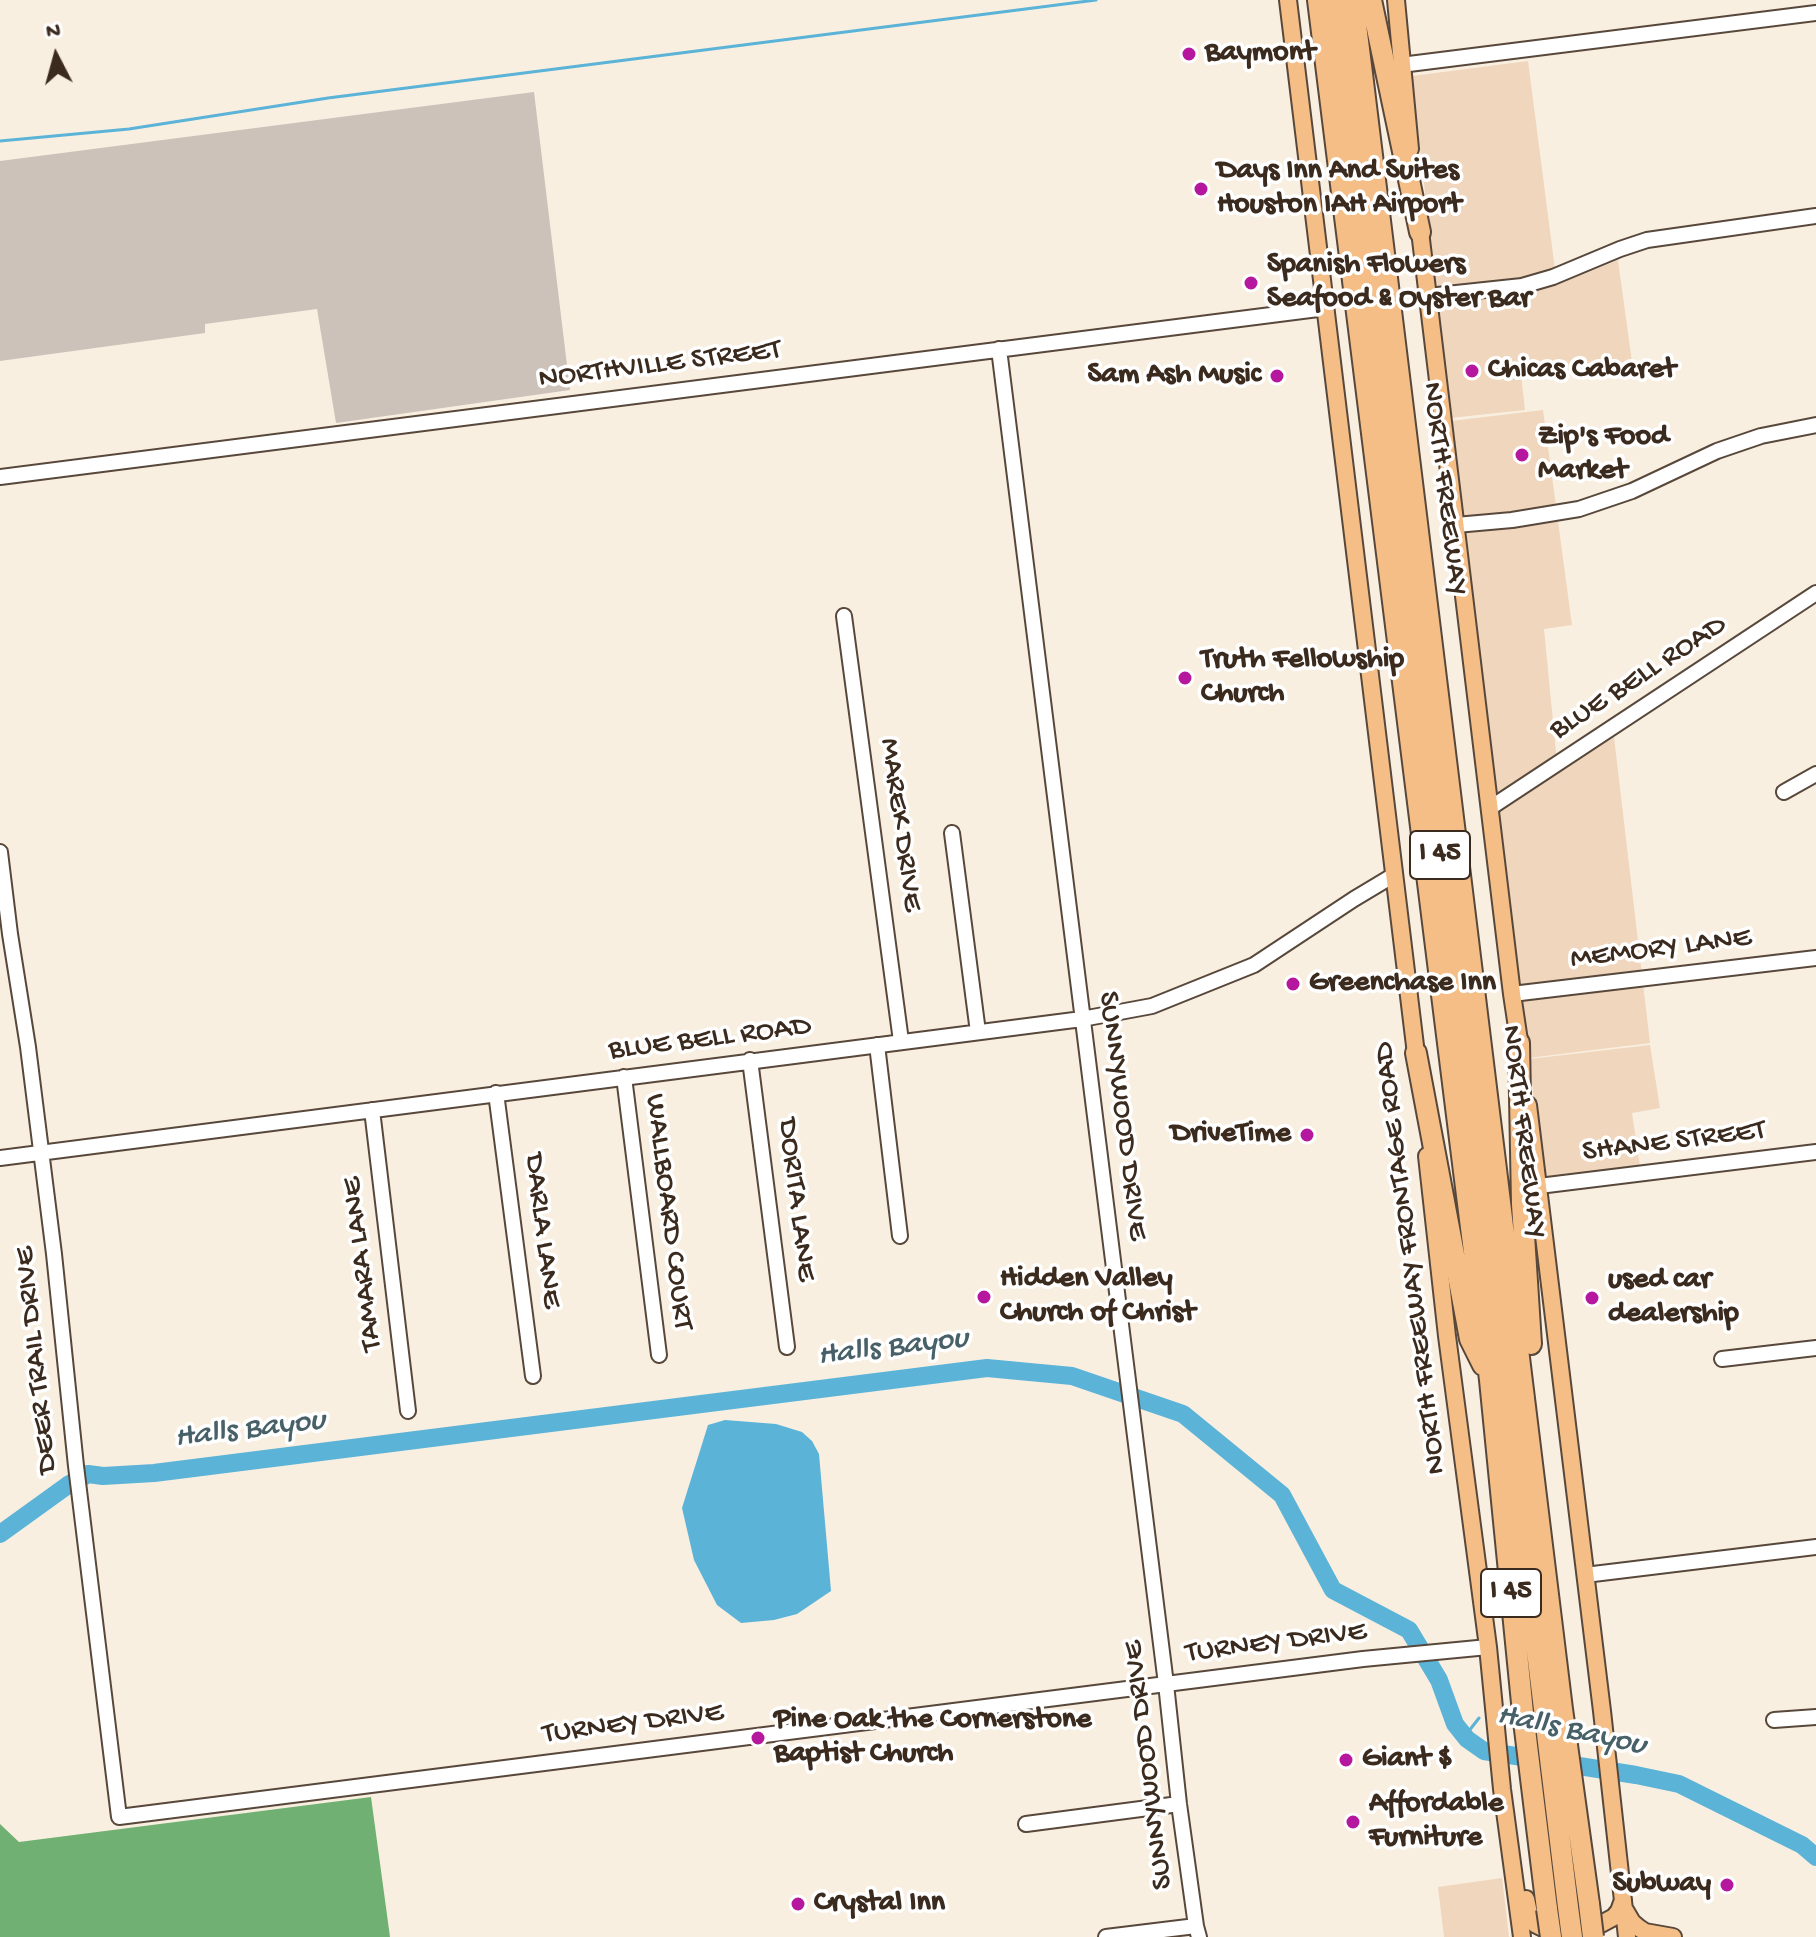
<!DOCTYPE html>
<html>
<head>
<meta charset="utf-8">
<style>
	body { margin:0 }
	#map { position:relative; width:1816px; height:1937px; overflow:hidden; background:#f9efe1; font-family:"Gochi Hand",sans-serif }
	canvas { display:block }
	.north { position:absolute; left:16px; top:16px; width:80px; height:80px; -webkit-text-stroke:6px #fff; paint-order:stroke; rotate:354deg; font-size:22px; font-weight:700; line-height:32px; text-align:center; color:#3b2a1e }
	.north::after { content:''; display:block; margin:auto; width:28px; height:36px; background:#3b2a1e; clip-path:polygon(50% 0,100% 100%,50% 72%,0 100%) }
</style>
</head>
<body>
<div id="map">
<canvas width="1816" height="1937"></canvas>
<div class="north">N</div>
</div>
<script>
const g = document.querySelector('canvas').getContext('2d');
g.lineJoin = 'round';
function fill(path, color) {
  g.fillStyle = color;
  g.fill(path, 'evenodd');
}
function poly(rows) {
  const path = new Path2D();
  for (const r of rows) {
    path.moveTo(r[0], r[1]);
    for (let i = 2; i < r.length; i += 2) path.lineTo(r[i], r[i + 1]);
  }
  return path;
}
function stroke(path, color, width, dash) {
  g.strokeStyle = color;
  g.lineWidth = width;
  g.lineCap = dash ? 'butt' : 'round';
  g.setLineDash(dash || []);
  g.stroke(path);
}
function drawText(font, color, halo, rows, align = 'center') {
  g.font = font + ' "Gochi Hand",sans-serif';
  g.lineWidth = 7;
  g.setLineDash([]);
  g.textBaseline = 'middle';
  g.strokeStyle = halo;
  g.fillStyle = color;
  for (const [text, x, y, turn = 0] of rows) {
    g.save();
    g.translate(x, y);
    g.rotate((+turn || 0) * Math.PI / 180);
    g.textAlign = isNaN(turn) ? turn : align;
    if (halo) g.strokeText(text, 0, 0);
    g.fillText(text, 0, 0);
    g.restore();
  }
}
fill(poly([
	[1528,61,1557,285,1618,260,1632,362,1521,375,1525,410,1450,418,1412,76],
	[1543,410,1572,625,1544,629,1558,773,1614,737,1650,1043,1528,1058,1451,421],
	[1650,1045,1660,1108,1632,1113,1640,1166,1544,1179,1529,1059],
	[1502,1878,1509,1937,1444,1937,1438,1887]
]), '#efd6bc');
fill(poly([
	[534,92,570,390,336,423,317,309,205,324,205,333,0,361,0,161]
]), '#cdc2b9');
fill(poly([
	[371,1797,390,1937,0,1937,0,1824,19,1842]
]), '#70b072');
fill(poly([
	[725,1420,776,1424,802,1432,812,1441,819,1454,831,1591,797,1614,774,1620,741,1623,717,1605,694,1560,682,1508,708,1425]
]), '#5bb3d8');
stroke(poly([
	[0,141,129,129,328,98,1096,0],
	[1465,1736,1479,1718]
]), '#5bb3d8', 3);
stroke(poly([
	[0,1534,68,1485,88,1474,103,1476,154,1473,987,1368,1072,1376,1183,1414,1282,1495,1333,1590,1409,1630,1439,1680,1455,1724,1467,1739,1484,1751,1636,1775,1679,1784,1802,1845,1816,1857]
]), '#5bb3d8', 18);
const minor = poly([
	[1401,65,1816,13],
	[1428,296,1522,286,1553,277,1620,249,1647,240,1816,216],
	[999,349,1166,1684,1179,1804,1196,1926,1199,1937],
	[0,477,1326,308],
	[1456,525,1512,520,1579,509,1632,491,1717,451,1761,436,1816,425],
	[844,616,901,1041],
	[1784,792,1816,774],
	[1490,808,1816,593],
	[952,833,978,1032],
	[0,852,10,934,28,1047,54,1254,76,1466,119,1817,1363,1659,1488,1647],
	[1512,994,1816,958],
	[877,1045,900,1236],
	[750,1060,787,1347],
	[624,1077,659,1355],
	[496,1093,533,1376],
	[372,1110,408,1411],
	[0,1158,1082,1019,1152,1006,1254,965,1354,899,1394,875],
	[1539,1186,1816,1152],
	[1722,1359,1816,1348],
	[1585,1575,1816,1547],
	[1774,1720,1816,1717],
	[1026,1824,1179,1804],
	[1106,1937,1196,1926]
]);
const major = poly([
	[1288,0,1417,1062],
	[1396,0,1410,149],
	[1419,223,1512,994,1521,1054],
	[1528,1105,1602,1711,1627,1937],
	[1427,1156,1447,1336,1488,1647,1502,1789,1522,1937],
	[1526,1899,1530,1918,1535,1924,1543,1928,1601,1924,1614,1917,1619,1911,1623,1900],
	[1625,1910,1632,1922,1639,1928,1645,1932,1673,1937]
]);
const highway = poly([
	[1318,0,1490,1380,1523,1713,1547,1909],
	[1337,0,1568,1907],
	[1353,0,1562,1709,1589,1904],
	[1371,0,1420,232],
	[1519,1043,1522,1204,1531,1344],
	[1416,1053,1470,1339,1483,1365]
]);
stroke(minor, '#58483b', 18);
stroke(major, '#58483b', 20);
stroke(highway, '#58483b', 24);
stroke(minor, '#fff', 14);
stroke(major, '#f5be86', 16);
stroke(highway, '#f5be86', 20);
const highwayBridge = poly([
	[1589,1904,1593,1937],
	[1568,1907,1572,1937],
	[1547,1909,1551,1937]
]);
stroke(highwayBridge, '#58483b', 24, []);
stroke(highwayBridge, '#f5be86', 20);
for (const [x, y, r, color] of [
	[1189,54,8,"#b5179e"],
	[1201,189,8,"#b5179e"],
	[1251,283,8,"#b5179e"],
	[1472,371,8,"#b5179e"],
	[1277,376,8,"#b5179e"],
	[1522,455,8,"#b5179e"],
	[1185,678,8,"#b5179e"],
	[1293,984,8,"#b5179e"],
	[1307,1135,8,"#b5179e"],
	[984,1297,8,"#b5179e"],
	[1592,1298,8,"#b5179e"],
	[758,1738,8,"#b5179e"],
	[1346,1760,8,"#b5179e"],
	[1353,1822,8,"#b5179e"],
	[1727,1885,8,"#b5179e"],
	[798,1904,8,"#b5179e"]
]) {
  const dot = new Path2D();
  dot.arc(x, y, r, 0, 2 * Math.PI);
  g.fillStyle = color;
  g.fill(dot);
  stroke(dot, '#fff', 3);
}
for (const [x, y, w] of [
	[1440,855,60],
	[1511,1593,60]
]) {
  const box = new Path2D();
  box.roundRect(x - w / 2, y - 24, w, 48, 6);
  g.fillStyle = '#fff';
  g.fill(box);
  stroke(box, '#3b2a1e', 2);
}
drawText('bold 28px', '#3b2a1e', null, [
	["I 45",1440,855],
	["I 45",1511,1593]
]);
drawText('bold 30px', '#3b2a1e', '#fff', [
	["Baymont",1205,54],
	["Days Inn And Suites",1217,172],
	["Houston IAH Airport",1217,206],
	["Spanish Flowers",1267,266],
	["Seafood & Oyster Bar",1267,300],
	["Chicas Cabaret",1488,371],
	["Sam Ash Music",1261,376,"right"],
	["Zip's Food",1538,438],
	["Market",1538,472],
	["Truth Fellowship",1201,661],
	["Church",1201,695],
	["Greenchase Inn",1309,984],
	["DriveTime",1291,1135,"right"],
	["Hidden Valley",1000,1280],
	["Church of Christ",1000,1314],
	["used car",1608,1281],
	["dealership",1608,1315],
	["Pine Oak the Cornerstone",774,1721],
	["Baptist Church",774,1755],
	["Giant $",1362,1760],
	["Affordable",1369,1805],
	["Furniture",1369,1839],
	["Subway",1711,1885,"right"],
	["Crystal Inn",814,1904]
], 'left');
drawText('30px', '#3b2a1e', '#fff', [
	["NORTHVILLE STREET",660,366,-7],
	["NORTH FREEWAY",1443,489,83],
	["BLUE BELL ROAD",1639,679,-33],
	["MAREK DRIVE",899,825,82],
	["MEMORY LANE",1661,950,-7],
	["BLUE BELL ROAD",710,1040,-7],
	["SUNNYWOOD DRIVE",1121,1116,83],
	["NORTH FREEWAY",1522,1132,83],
	["SHANE STREET",1674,1143,-7],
	["DORITA LANE",795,1200,83],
	["WALLBOARD COURT",667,1212,83],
	["DARLA LANE",541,1231,83],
	["NORTH FREEWAY FRONTAGE ROAD",1412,1258,-97],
	["TAMARA LANE",364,1264,-97],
	["DEER TRAIL DRIVE",38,1360,-96],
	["TURNEY DRIVE",1276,1644,-7],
	["TURNEY DRIVE",633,1725,-7],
	["SUNNYWOOD DRIVE",1150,1765,-97]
]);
drawText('italic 32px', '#486168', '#fff', [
	["Halls Bayou",893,1349,-7],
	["Halls Bayou",250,1431,-7],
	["Halls Bayou",1571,1732,12]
]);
</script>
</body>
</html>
